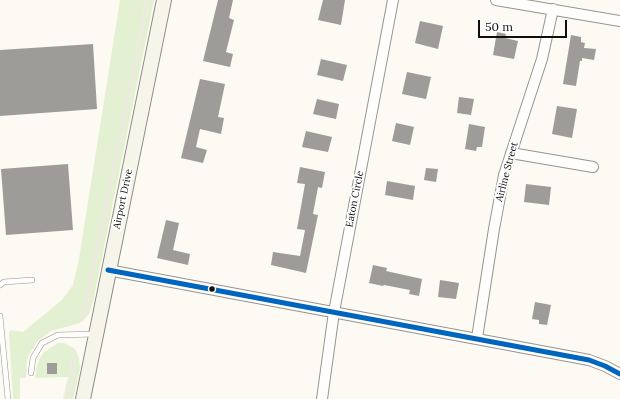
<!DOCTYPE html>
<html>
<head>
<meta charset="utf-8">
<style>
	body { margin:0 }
	#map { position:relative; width:620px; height:399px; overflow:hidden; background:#fcfaf2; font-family:Lora,serif }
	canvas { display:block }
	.scale { position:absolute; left:478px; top:20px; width:89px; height:18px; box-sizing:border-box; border:2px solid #0e0e0e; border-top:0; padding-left:5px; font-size:12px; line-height:14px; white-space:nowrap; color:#0e0e0e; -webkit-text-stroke:3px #fff; paint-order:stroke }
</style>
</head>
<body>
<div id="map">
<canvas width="620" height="399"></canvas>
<div class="scale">50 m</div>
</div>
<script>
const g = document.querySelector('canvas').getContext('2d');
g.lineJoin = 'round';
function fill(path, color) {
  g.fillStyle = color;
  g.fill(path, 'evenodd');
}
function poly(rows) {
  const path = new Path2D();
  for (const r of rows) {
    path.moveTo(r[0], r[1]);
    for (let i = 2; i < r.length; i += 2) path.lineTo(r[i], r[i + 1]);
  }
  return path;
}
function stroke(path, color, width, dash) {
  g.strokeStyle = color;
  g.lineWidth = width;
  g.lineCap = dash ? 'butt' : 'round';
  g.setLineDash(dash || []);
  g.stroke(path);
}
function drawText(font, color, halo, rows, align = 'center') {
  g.font = font + ' Lora,serif';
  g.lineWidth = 4;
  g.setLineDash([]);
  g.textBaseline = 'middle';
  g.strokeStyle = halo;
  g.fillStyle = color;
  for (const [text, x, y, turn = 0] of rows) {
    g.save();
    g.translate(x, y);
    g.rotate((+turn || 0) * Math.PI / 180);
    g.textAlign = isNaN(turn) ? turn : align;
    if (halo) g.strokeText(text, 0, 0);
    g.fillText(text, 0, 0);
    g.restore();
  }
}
fill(poly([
	[120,0,146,0,83,312,80,323,51,331,38,341,30,353,27,360,26,378,20,378,20,399,13,399,9,333,11,330,23,332,62,300,73,285,79,259],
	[149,0,154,0,93,302,89,314,84,320],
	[58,343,64,343,74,348,65,399,63,399,68,377,35,378,37,365,40,358,44,352],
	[77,353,79,358,80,369,73,399,69,399,73,377,75,355]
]), '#e3f1d2');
fill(poly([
	[146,0,149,0,86,313,84,320,80,323],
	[74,348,77,353,75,355,73,377,69,399,65,399]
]), '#ece9de');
fill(poly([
	[218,0,233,0,229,18,234,20,226,52,233,54,230,67,203,61],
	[323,0,345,0,341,25,318,20],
	[420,21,443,26,438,49,415,43],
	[497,32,506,34,505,38,518,41,514,59,493,55],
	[571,35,581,37,581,42,585,43,584,48,596,49,594,60,582,58,582,61,580,61,576,86,563,84],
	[93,44,97,109,0,116,0,50],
	[321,59,347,65,343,81,317,75],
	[407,72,431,77,426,99,402,94],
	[200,79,225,84,218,117,224,118,221,134,200,129,196,147,207,150,203,163,181,158],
	[459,97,474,99,471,115,457,113],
	[317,99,339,104,336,119,313,114],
	[557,106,577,109,572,138,552,134],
	[396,123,414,127,410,145,392,141],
	[469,124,485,127,482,147,477,147,476,151,465,149],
	[306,131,332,137,328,152,302,147],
	[68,164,73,230,6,235,1,169],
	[300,167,325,172,322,188,318,187,313,214,318,215,306,273,271,265,273,252,300,256,305,230,297,229,305,184,297,183],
	[426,168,438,169,436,182,424,180],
	[387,181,415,186,413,200,385,195],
	[526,184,551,187,549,205,524,202],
	[166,220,179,223,173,250,190,254,188,265,157,258],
	[373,265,387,268,386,271,422,279,419,296,409,294,410,290,384,285,383,286,369,283],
	[440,280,459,283,456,299,438,297],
	[535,302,551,305,547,325,539,324,539,320,532,319],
	[47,363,57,363,57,374,47,374]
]), '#9e9c98');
const lane = poly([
	[0,285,4,282,32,280],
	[0,316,8,399],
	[31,373,33,358,42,343,58,335,95,334]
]);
const street = poly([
	[496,0,620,21],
	[511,153,593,167],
	[108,270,589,360,605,366,620,374],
	[477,338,494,229,504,175,542,59,553,9],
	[322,399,334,312,393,0]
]);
const secondary = poly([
	[83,399,164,0]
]);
stroke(lane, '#959491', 6);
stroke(street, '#959491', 12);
stroke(secondary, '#8c8b87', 16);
stroke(lane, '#fffefd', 5);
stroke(street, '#fffefd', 10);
stroke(secondary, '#f5f5ea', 14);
stroke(poly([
	[108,270,589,360,605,366,620,374]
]), '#0065bd', 5);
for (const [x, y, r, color] of [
	[212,289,3.5,"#0e0e0e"]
]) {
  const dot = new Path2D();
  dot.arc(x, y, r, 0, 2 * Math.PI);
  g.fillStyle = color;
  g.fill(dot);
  stroke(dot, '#fff', 1.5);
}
drawText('10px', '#0e0e0e', '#fff', [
	["Airline Street",507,172,-75],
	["Airport Drive",123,199,-78],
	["Eaton Circle",355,199,-79]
]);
</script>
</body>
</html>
